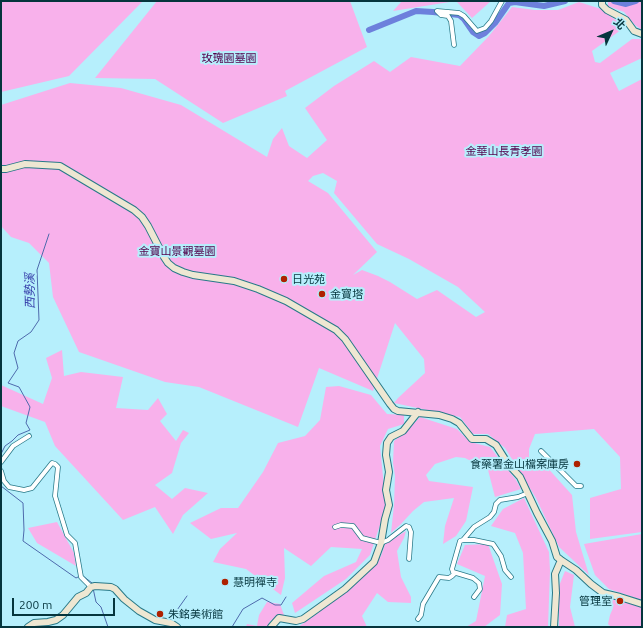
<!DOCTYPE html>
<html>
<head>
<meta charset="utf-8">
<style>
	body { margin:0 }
	#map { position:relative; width:643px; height:628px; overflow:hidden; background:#b6effc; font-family:Ubuntu,"Noto Sans TC",sans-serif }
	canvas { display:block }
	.frame { position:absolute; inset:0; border:2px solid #05353d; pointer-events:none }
	.north { position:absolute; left:591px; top:12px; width:40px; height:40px; -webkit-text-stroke:3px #b6effc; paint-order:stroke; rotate:46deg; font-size:11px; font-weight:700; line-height:16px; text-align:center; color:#05353d }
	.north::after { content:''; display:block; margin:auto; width:14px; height:18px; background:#05353d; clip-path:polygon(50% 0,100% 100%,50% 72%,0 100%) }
	.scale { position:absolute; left:12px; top:598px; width:103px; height:18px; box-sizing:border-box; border:2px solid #05353d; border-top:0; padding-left:5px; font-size:12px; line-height:14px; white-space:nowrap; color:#05353d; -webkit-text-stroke:3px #b6effc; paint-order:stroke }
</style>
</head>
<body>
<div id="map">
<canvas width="643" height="628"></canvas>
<div class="frame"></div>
<div class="north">北</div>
<div class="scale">200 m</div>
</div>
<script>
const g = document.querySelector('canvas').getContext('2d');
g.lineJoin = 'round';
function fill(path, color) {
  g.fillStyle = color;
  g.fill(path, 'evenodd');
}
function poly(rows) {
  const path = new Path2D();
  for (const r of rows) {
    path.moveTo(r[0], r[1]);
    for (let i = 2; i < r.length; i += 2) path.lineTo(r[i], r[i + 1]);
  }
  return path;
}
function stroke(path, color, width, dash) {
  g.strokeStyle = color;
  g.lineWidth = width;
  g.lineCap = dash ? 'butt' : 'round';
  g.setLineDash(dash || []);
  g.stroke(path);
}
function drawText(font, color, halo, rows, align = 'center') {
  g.font = font + ' Ubuntu,"Noto Sans TC",sans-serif';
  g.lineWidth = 4;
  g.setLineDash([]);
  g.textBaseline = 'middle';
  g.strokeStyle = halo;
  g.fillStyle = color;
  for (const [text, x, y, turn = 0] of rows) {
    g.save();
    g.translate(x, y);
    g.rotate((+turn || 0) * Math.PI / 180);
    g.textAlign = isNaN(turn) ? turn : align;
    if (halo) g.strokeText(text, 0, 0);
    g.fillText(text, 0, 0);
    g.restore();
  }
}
fill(poly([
	[1,1,143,1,69,76,1,92],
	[157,1,350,1,367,47,285,91,287,96,223,123,155,79,95,78],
	[402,1,491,1,472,18,456,1,393,11],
	[608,1,642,1,642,30,635,25,624,12,608,6],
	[579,2,601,9,625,27,592,51,595,62,600,63,632,39,642,39,642,58,610,73,619,91,642,79,642,532,590,539,590,498,621,489,620,457,594,429,535,434,529,449,529,457,535,466,545,465,572,495,576,532,589,575,559,547,536,498,505,448,488,434,473,434,460,417,394,403,398,398,425,373,424,359,395,323,373,391,319,368,298,427,199,387,165,382,79,352,53,297,49,263,29,243,11,237,1,226,1,105,70,83,121,88,181,105,267,157,273,139,282,128,289,146,307,158,327,140,305,108,334,86,374,61,390,72,411,57,460,66,489,36,512,7,535,10,558,10],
	[323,173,337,181,334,193,377,244,409,259,458,287,485,312,476,317,437,290,417,299,390,282,378,276,362,270,353,275,377,252,328,193,308,181,313,176],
	[62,350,64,376,81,372,123,377,116,408,148,410,158,398,167,414,160,421,176,441,183,430,189,433,181,443,172,473,155,485,172,499,185,488,208,493,183,515,173,534,155,507,123,520,55,446,45,422,1,406,1,385,43,404,52,378,46,358],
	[339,386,371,395,387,414,404,415,404,424,388,429,380,446,386,507,370,555,346,579,295,613,292,603,324,576,356,562,362,549,331,547,311,566,284,548,285,578,281,595,246,569,213,562,220,549,237,533,211,539,190,523,221,508,238,508,263,472,278,443,305,436,320,420,326,387],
	[420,417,457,429,470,442,490,447,516,480,521,489,495,497,488,470,465,458,456,457,435,464,426,475,429,481,473,487,466,521,456,536,443,544,445,526,454,498,424,502,413,511,401,524,391,533,394,505,395,476,393,463,394,441,408,430],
	[524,498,549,552,550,571,548,627,505,627,507,615,526,609,523,553,515,533,491,526,503,509],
	[57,522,74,553,76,566,37,543,28,528],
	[406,531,404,538,397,551,401,577,411,597,411,603,388,602,377,593,362,616,367,627,298,627,318,613,372,568,381,556,385,544],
	[642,534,642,600,609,589,595,575,584,544],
	[488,544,502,584,500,615,484,627,466,627,476,621,485,576,457,564,465,545],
	[565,571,574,575,570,607,575,627,559,627,559,586],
	[607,596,642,606,642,627,611,627,608,624,610,615,613,608],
	[267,602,280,604,284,615,270,621,267,627,246,627,247,624,257,626,259,615]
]), '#f8b1eb');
stroke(poly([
	[1,454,5,446,12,441,18,435,30,430,26,423,30,407,19,387,8,383,18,368,14,353,18,341,31,332,39,320,37,270,49,234],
	[1,486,23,503,24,530,23,541,76,578,78,577],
	[83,576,92,583],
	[93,588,96,602,101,607,108,627],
	[170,620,187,596],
	[232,627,243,609,262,598,275,605,281,605,286,597]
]), '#4e6aac', 1);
stroke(poly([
	[614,1,626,4,636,1],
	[369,30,416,11,433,12,459,15,464,19,473,32,479,36,485,33,495,23,509,3,515,2,544,6,565,1]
]), '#6d80dc', 6);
const street = poly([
	[454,45,451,21,448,16,441,15,437,11,459,13,464,16,477,31,485,28,491,21,502,1],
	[541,451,576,486,581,486],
	[1,462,13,446,29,436],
	[1,471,4,481,9,487,24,490,32,488,52,463,55,464,58,467,55,496,67,535,75,543,81,577,91,587],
	[335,527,341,525,353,526,362,538,381,543,388,540,406,526,409,527,411,532,409,559],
	[463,540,474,540,493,544,501,556,505,570,511,577],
	[474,597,480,589,479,583,473,578,453,572,452,569,460,541,463,540,474,527,490,517,494,512,496,504,500,500,518,497,528,493],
	[418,619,421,615,423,604,439,577,449,578,452,576,455,573]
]);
const secondary = poly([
	[602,1,602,5,607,10,626,20,634,31,642,34],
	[1,169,6,169,25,164,60,166,134,210,142,217,148,226,164,257,168,263,174,268,183,272,193,275,234,281,258,289,286,301,336,330,345,339,390,404,394,409,398,411,439,415,452,419,459,423,472,439,486,439,496,445,508,464,520,477,537,513,552,541,557,557,561,560,576,570,591,584,603,593,620,597,642,604],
	[28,627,34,623,48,622,56,620,63,615,78,597,86,593,91,587,95,586,111,587,115,589,124,599,139,611,155,620,171,623,177,627],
	[271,627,279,618,296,621,303,619,345,589,374,562,381,543,385,519,389,505,386,490,389,472,386,455,387,443,391,437,403,431,418,412],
	[554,627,556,593,555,574,561,560]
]);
stroke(street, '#287988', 5.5);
stroke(secondary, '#287988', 8);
stroke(street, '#fff', 4);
stroke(secondary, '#eee7d2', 6);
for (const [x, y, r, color] of [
	[284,279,4,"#ae2100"],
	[322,294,4,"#ae2100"],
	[577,464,4,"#ae2100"],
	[225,582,4,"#ae2100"],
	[620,601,4,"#ae2100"],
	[160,614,4,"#ae2100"]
]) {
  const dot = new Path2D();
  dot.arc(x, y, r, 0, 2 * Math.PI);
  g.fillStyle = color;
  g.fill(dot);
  stroke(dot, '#b6effc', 1.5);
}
drawText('11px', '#52004a', '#b6effc', [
	["玫瑰園墓園",229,58],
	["金華山長青孝園",504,151],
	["金寶山景觀墓園",177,251]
]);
drawText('11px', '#05353d', '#b6effc', [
	["日光苑",292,279],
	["金寶塔",330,294],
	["食藥署金山檔案庫房",569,464,"right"],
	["慧明禪寺",233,582],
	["管理室",612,601,"right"],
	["朱銘美術館",168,614]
], 'left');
drawText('italic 12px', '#353da9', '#b6effc', [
	["西勢溪",30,291,-91]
]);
</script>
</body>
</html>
